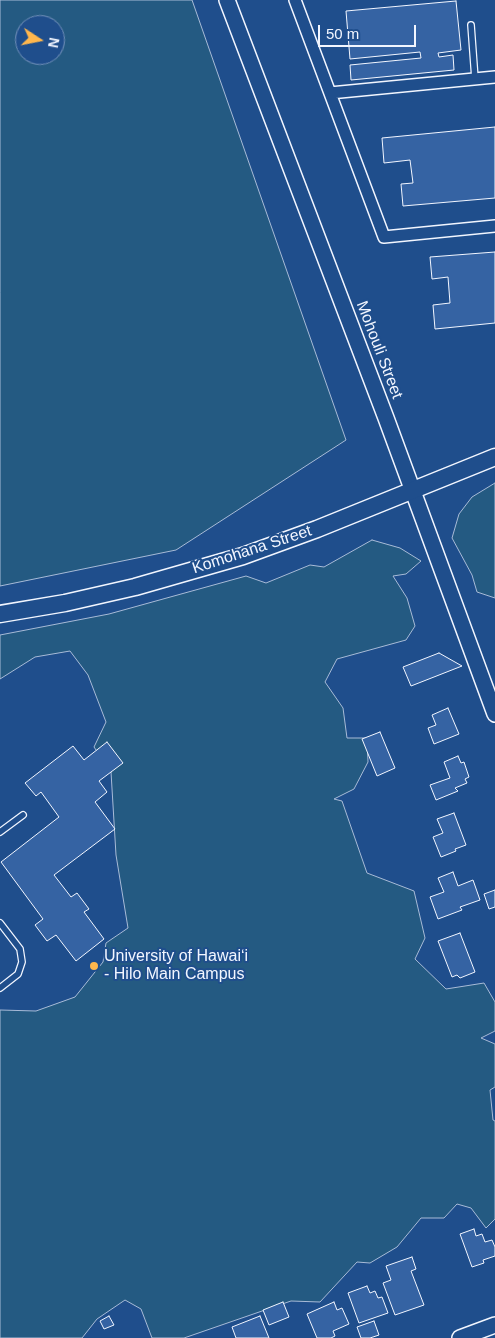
<!DOCTYPE html>
<html>
<head>
<meta charset="utf-8">
<style>
	body { margin:0 }
	#map { position:relative; width:495px; height:1338px; overflow:hidden; background:#1f4e8c; font-family:Helvetica,sans-serif }
	canvas { display:block }
	.north { position:absolute; left:15px; top:15px; width:50px; height:50px; box-sizing:border-box; background:#1f4e8c; border:1px solid #7391ba; border-radius:50%; rotate:101deg; font-size:14px; font-weight:700; line-height:20px; text-align:center; color:#f2f6ff }
	.north::after { content:''; display:block; margin:auto; width:18px; height:22px; background:#ffb74d; clip-path:polygon(50% 0,100% 100%,50% 72%,0 100%) }
	.scale { position:absolute; left:318px; top:25px; width:98px; height:22px; box-sizing:border-box; border:2px solid #f2f6ff; border-top:0; padding-left:6px; font-size:15px; line-height:18px; white-space:nowrap; color:#f2f6ff; -webkit-text-stroke:4px #1f4e8c; paint-order:stroke }
</style>
</head>
<body>
<div id="map">
<canvas width="495" height="1338"></canvas>
<div class="north">N</div>
<div class="scale">50 m</div>
</div>
<script>
const g = document.querySelector('canvas').getContext('2d');
g.lineJoin = 'round';
function fill(path, color) {
  g.fillStyle = color;
  g.fill(path, 'evenodd');
}
function poly(rows) {
  const path = new Path2D();
  for (const r of rows) {
    path.moveTo(r[0], r[1]);
    for (let i = 2; i < r.length; i += 2) path.lineTo(r[i], r[i + 1]);
  }
  return path;
}
function stroke(path, color, width, dash) {
  g.strokeStyle = color;
  g.lineWidth = width;
  g.lineCap = dash ? 'butt' : 'round';
  g.setLineDash(dash || []);
  g.stroke(path);
}
function drawText(font, color, halo, rows, align = 'center') {
  g.font = font + ' Helvetica,sans-serif';
  g.lineWidth = 4;
  g.setLineDash([]);
  g.textBaseline = 'middle';
  g.strokeStyle = halo;
  g.fillStyle = color;
  for (const [text, x, y, turn = 0] of rows) {
    g.save();
    g.translate(x, y);
    g.rotate((+turn || 0) * Math.PI / 180);
    g.textAlign = isNaN(turn) ? turn : align;
    if (halo) g.strokeText(text, 0, 0);
    g.fillText(text, 0, 0);
    g.restore();
  }
}
const green = poly([
	[0,0,192,0,346,440,176,550,0,586,0,0],
	[25,25,55,25,55,55,25,55,25,25],
	[495,483,495,598,477,592,472,575,452,538,459,514,472,497,495,483],
	[372,540,400,548,421,561,406,574,393,576,407,598,415,626,406,640,337,659,325,682,343,708,347,738,367,738,368,762,354,789,334,799,342,801,367,873,414,891,425,938,415,959,446,989,484,983,495,1002,495,1031,481,1038,495,1044,495,1087,490,1090,493,1120,495,1121,495,1219,486,1228,471,1208,457,1204,444,1218,421,1218,397,1247,370,1263,357,1262,320,1302,291,1301,184,1338,152,1338,141,1309,125,1300,97,1319,82,1338,0,1338,0,1010,36,1011,75,997,103,962,106,943,128,928,116,855,111,772,94,747,106,722,88,675,70,651,35,657,0,679,0,635,109,614,246,576,266,583,310,565,324,567,372,540]
]);
fill(green, '#245a82');
stroke(green, '#a8bbd7', 1);
const building = poly([
	[456,1,461,50,438,53,439,57,453,55,454,70,351,80,350,65,421,58,420,52,350,59,346,11,456,1],
	[495,127,495,198,403,206,401,184,413,183,410,160,384,163,382,138,495,127],
	[495,252,495,323,435,329,433,305,450,303,448,277,432,279,430,257,495,252],
	[439,653,462,666,411,686,403,667,439,653],
	[448,708,459,734,434,744,428,728,436,725,432,715,448,708],
	[380,732,395,768,377,776,362,739,380,732],
	[107,742,123,763,99,781,107,792,95,802,115,829,54,875,71,897,77,893,89,909,84,912,104,939,76,961,56,935,47,941,35,925,43,919,1,862,59,817,41,792,36,796,25,783,73,746,84,760,107,742],
	[458,756,461,763,464,762,469,777,465,779,467,783,455,788,458,791,436,800,430,785,450,778,444,762,458,756],
	[454,813,466,845,455,849,456,851,441,857,433,837,443,833,437,819,454,813],
	[453,872,458,886,473,880,480,900,460,907,462,910,438,919,430,897,444,892,438,878,453,872],
	[495,890,495,907,489,909,484,894,495,890],
	[460,933,475,972,460,978,457,975,452,977,438,941,460,933],
	[474,1229,476,1236,482,1234,485,1242,492,1240,495,1247,495,1256,483,1260,484,1263,472,1267,460,1234,474,1229],
	[412,1257,416,1269,411,1271,424,1305,395,1315,383,1283,391,1280,386,1266,412,1257],
	[367,1286,370,1293,375,1291,378,1298,382,1297,388,1313,359,1323,348,1293,367,1286],
	[283,1302,289,1317,269,1325,263,1310,283,1302],
	[334,1302,337,1310,342,1308,349,1324,333,1331,335,1336,331,1338,317,1338,307,1314,334,1302],
	[109,1316,114,1325,104,1329,100,1321,109,1316],
	[260,1316,269,1338,236,1338,232,1327,260,1316],
	[374,1321,379,1335,370,1338,361,1338,357,1327,374,1321]
]);
fill(building, '#3563a3');
stroke(building, '#f2f6ff', 1);
const service = poly([
	[471,25,475,79],
	[0,832,23,815],
	[0,923,20,949,22,962,18,974,0,988]
]);
const minor = poly([
	[295,0,384,237,495,226],
	[330,93,495,77]
]);
const tertiary = poly([
	[227,0,386,418,495,714],
	[460,1338,495,1325]
]);
const secondary = poly([
	[0,614,65,603,135,587,243,556,317,529,495,457]
]);
stroke(service, '#f2f6ff', 8);
stroke(minor, '#f2f6ff', 14);
stroke(tertiary, '#f2f6ff', 18);
stroke(secondary, '#f2f6ff', 19);
stroke(service, '#1f4e8c', 5.5);
stroke(minor, '#1f4e8c', 11);
stroke(tertiary, '#1f4e8c', 15);
stroke(secondary, '#1f4e8c', 16);
for (const [x, y, r, color] of [
	[94,966,5,"#ffb74d"]
]) {
  const dot = new Path2D();
  dot.arc(x, y, r, 0, 2 * Math.PI);
  g.fillStyle = color;
  g.fill(dot);
  stroke(dot, '#1f4e8c', 2);
}
drawText('16px', '#f2f6ff', '#1f4e8c', [
	["Mohouli Street",379,350,69],
	["Komohana Street",252,550,-18]
]);
drawText('16px', '#f2f6ff', '#1f4e8c', [
	["University of Hawaiʻi",104,957],
	["- Hilo Main Campus",104,975]
], 'left');
</script>
</body>
</html>
